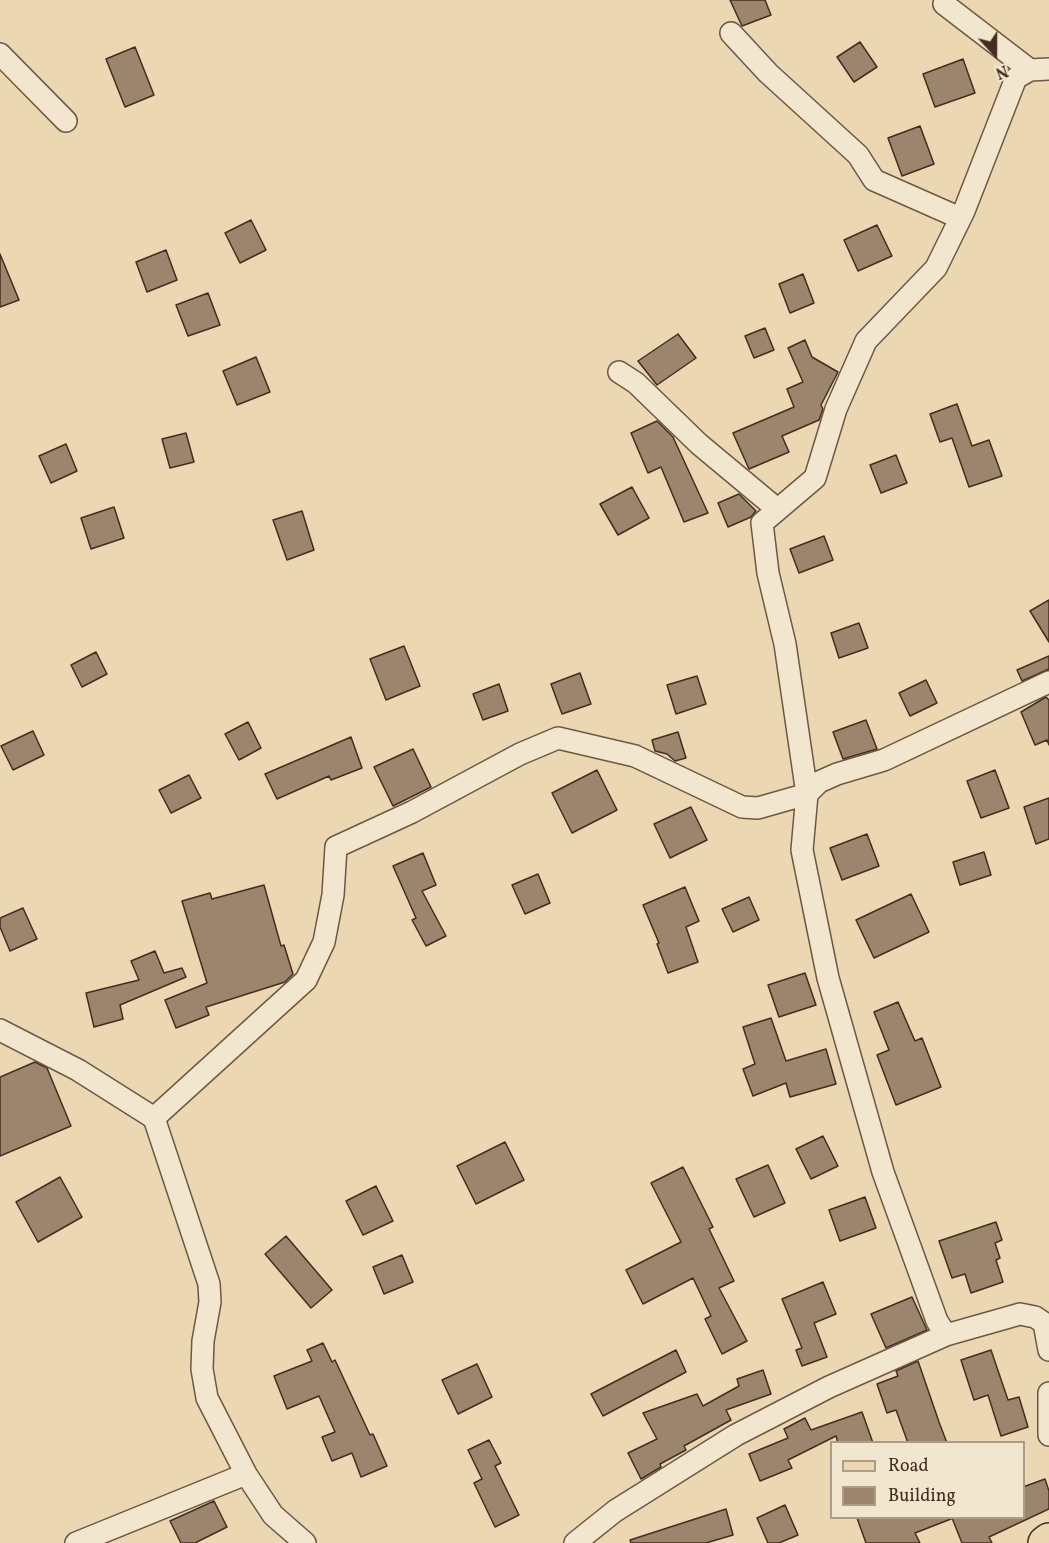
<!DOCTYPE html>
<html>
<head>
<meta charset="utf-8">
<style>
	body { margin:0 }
	#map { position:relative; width:1049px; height:1543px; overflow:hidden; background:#ebd8b3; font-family:Vollkorn,serif }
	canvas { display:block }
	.legend { position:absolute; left:830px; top:1441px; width:195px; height:78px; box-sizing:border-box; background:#f2e6ce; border:2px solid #ad9c88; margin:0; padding:8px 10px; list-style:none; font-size:18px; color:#452c20 }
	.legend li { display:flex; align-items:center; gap:12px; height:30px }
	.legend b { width:30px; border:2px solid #ad9c88 }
	.north { position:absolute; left:965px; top:24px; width:60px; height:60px; -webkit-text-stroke:4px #f2e6ce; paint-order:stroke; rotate:159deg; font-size:16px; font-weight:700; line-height:24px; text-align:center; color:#452c20 }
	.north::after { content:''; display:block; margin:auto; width:21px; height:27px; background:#452c20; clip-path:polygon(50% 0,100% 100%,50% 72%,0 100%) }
</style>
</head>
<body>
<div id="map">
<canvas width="1049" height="1543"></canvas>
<ul class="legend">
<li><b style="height:8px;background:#ebd8b3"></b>Road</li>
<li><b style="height:16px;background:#9b856c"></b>Building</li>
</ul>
<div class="north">N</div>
</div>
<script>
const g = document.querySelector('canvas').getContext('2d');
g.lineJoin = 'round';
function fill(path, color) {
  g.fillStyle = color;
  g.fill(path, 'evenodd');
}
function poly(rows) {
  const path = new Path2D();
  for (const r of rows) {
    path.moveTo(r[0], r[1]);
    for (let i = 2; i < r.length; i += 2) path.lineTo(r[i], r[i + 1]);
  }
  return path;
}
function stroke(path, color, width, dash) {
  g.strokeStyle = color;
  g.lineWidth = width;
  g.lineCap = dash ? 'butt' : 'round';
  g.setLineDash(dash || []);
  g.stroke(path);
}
const building = poly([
	[730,0,765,0,771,15,742,26,730,0],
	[860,42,877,67,854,82,837,57,860,42],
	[135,47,154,95,125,107,106,59,135,47],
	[963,59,975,93,935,107,923,74,963,59],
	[920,126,934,164,902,176,888,138,920,126],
	[251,220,266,250,240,263,225,233,251,220],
	[877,225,892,256,858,271,844,240,877,225],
	[166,250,177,280,147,292,136,262,166,250],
	[0,254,19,300,0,307,0,254],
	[803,274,814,303,790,313,779,284,803,274],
	[208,293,220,325,188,336,176,305,208,293],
	[765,328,774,350,754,358,745,336,765,328],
	[678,334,696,358,657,385,638,361,678,334],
	[805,340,812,357,838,372,821,405,823,409,819,420,782,436,789,452,749,469,733,433,794,407,787,389,803,382,788,348,805,340],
	[256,357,270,392,237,405,223,371,256,357],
	[957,404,972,446,989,440,1002,476,969,487,952,438,940,442,930,414,957,404],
	[657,421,673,437,708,513,684,522,661,467,648,473,631,433,657,421],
	[186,433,194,462,170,468,162,439,186,433],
	[66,444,77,471,51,483,39,456,66,444],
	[896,455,907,483,881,493,870,465,896,455],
	[632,487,649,518,618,535,600,504,632,487],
	[739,494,756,511,751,517,728,527,718,503,739,494],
	[114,507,124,538,91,549,81,518,114,507],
	[302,511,314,550,287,560,273,520,302,511],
	[824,536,833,560,799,573,790,549,824,536],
	[1049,600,1049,642,1030,611,1049,600],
	[859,623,868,648,839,658,831,633,859,623],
	[404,646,420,686,386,700,370,659,404,646],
	[96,652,107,674,82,687,71,665,96,652],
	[1049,656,1049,669,1022,681,1017,670,1049,656],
	[580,673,591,704,562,714,551,684,580,673],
	[697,676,706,704,676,714,667,685,697,676],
	[926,680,937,703,910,716,899,693,926,680],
	[499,684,508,711,483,720,473,694,499,684],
	[1046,697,1049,700,1049,745,1047,740,1035,745,1021,712,1046,697],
	[866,720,877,749,843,759,833,732,866,720],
	[248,722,261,748,239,760,225,734,248,722],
	[33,731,44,755,13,770,1,746,33,731],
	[678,732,686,758,675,761,667,754,655,751,652,740,678,732],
	[351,737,362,768,331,780,329,776,277,799,265,774,351,737],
	[413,749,431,787,393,806,374,767,413,749],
	[597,770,617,810,572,833,552,793,597,770],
	[995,770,1009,808,981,818,967,781,995,770],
	[189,775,201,798,171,813,159,790,189,775],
	[1049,798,1049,839,1036,844,1024,807,1049,798],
	[691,807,707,840,670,858,654,824,691,807],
	[867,834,879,866,842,880,830,848,867,834],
	[984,852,991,875,960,885,953,862,984,852],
	[423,853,436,885,422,891,446,936,426,946,412,920,416,918,393,866,423,853],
	[538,874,550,903,525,914,512,885,538,874],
	[264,885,281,946,284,945,293,974,285,982,206,1007,209,1015,176,1028,165,1000,207,983,182,901,210,893,212,899,264,885],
	[685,887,699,921,686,927,698,962,668,973,657,944,659,943,643,905,685,887],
	[911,894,929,932,874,958,856,920,911,894],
	[749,897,759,920,733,932,722,909,749,897],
	[23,908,37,939,10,951,0,927,0,918,23,908],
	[155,951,164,973,182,968,186,977,120,1005,123,1019,94,1027,86,993,139,980,131,961,155,951],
	[805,973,816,1005,779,1017,768,985,805,973],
	[898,1002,915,1041,922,1038,941,1087,896,1105,877,1055,889,1050,874,1012,898,1002],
	[771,1018,786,1061,826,1049,836,1084,790,1097,786,1083,753,1096,743,1069,755,1064,743,1027,771,1018],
	[35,1062,47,1068,71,1126,0,1156,0,1077,35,1062],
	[823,1136,838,1166,811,1179,796,1149,823,1136],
	[505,1142,524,1180,476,1204,457,1166,505,1142],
	[768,1165,785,1203,754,1217,736,1179,768,1165],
	[683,1167,713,1227,709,1229,734,1281,719,1288,747,1341,722,1354,705,1319,711,1316,693,1278,643,1304,626,1270,681,1242,651,1183,683,1167],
	[60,1177,82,1217,38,1242,16,1202,60,1177],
	[376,1186,393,1221,363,1235,346,1201,376,1186],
	[865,1197,876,1228,840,1241,829,1210,865,1197],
	[996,1222,1002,1240,995,1243,1000,1258,996,1260,1003,1282,971,1293,965,1274,952,1278,939,1241,996,1222],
	[286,1236,332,1290,311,1308,265,1254,286,1236],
	[402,1255,413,1282,384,1294,373,1267,402,1255],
	[823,1282,836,1314,814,1323,827,1357,802,1366,796,1350,802,1348,782,1299,823,1282],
	[912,1297,927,1330,886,1348,871,1314,912,1297],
	[323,1343,332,1362,335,1360,370,1435,373,1434,387,1466,361,1477,352,1453,332,1461,322,1437,335,1432,319,1396,287,1409,274,1376,312,1361,307,1350,323,1343],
	[676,1350,686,1372,603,1416,591,1394,676,1350],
	[991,1350,1008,1400,1019,1397,1028,1427,1001,1436,988,1395,974,1400,961,1360,991,1350],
	[918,1361,939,1422,947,1443,908,1443,896,1410,887,1413,877,1384,898,1376,896,1371,918,1361],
	[477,1364,492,1397,458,1414,442,1380,477,1364],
	[763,1370,771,1394,726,1410,731,1420,684,1446,686,1450,660,1464,661,1467,641,1479,628,1453,657,1439,643,1413,697,1394,703,1406,739,1386,737,1379,763,1370],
	[862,1412,873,1443,838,1443,836,1436,788,1460,792,1468,760,1481,749,1454,788,1438,784,1429,805,1418,811,1430,862,1412],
	[489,1440,501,1463,495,1466,519,1515,495,1527,474,1483,482,1479,468,1450,489,1440],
	[1045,1479,1049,1491,1049,1509,989,1537,992,1543,962,1543,952,1518,1023,1518,1023,1487,1045,1479],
	[214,1501,227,1527,195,1543,181,1543,170,1521,214,1501],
	[785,1505,798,1535,779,1543,768,1543,757,1518,785,1505],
	[726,1509,733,1535,706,1543,631,1543,630,1540,726,1509],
	[857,1518,951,1518,951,1519,915,1533,920,1543,866,1543,857,1518]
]);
fill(building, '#9b856c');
stroke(building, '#452c20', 1.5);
const minor = poly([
	[944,4,1030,70],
	[731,33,768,73,858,155,874,180,960,218],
	[0,54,66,121],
	[1049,69,1030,70,1016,78,964,211,936,268,866,341,836,409,815,478,762,523,768,573,785,644,807,794,802,850,828,978,883,1172,937,1321,946,1335,1020,1314,1035,1317,1044,1323,1049,1350],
	[619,372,636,383,699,444,777,509],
	[0,1030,78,1070,154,1118,209,1284,210,1302,203,1341,202,1369,207,1398,246,1474,273,1515,305,1543],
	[154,1118,306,980,324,942,333,895,336,847,412,812,520,754,558,738,635,756,742,807,758,808,807,794,819,782,837,774,884,760,1049,682],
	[1049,1393,1049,1435],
	[76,1543,246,1474],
	[575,1543,615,1511,736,1435,829,1387,946,1335]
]);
const primary = poly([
	[1045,1543,1049,1540]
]);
stroke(minor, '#6e5745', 24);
stroke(primary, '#452c20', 36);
stroke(minor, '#f2e6ce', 21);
stroke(primary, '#ebd8b3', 33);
</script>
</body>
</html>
